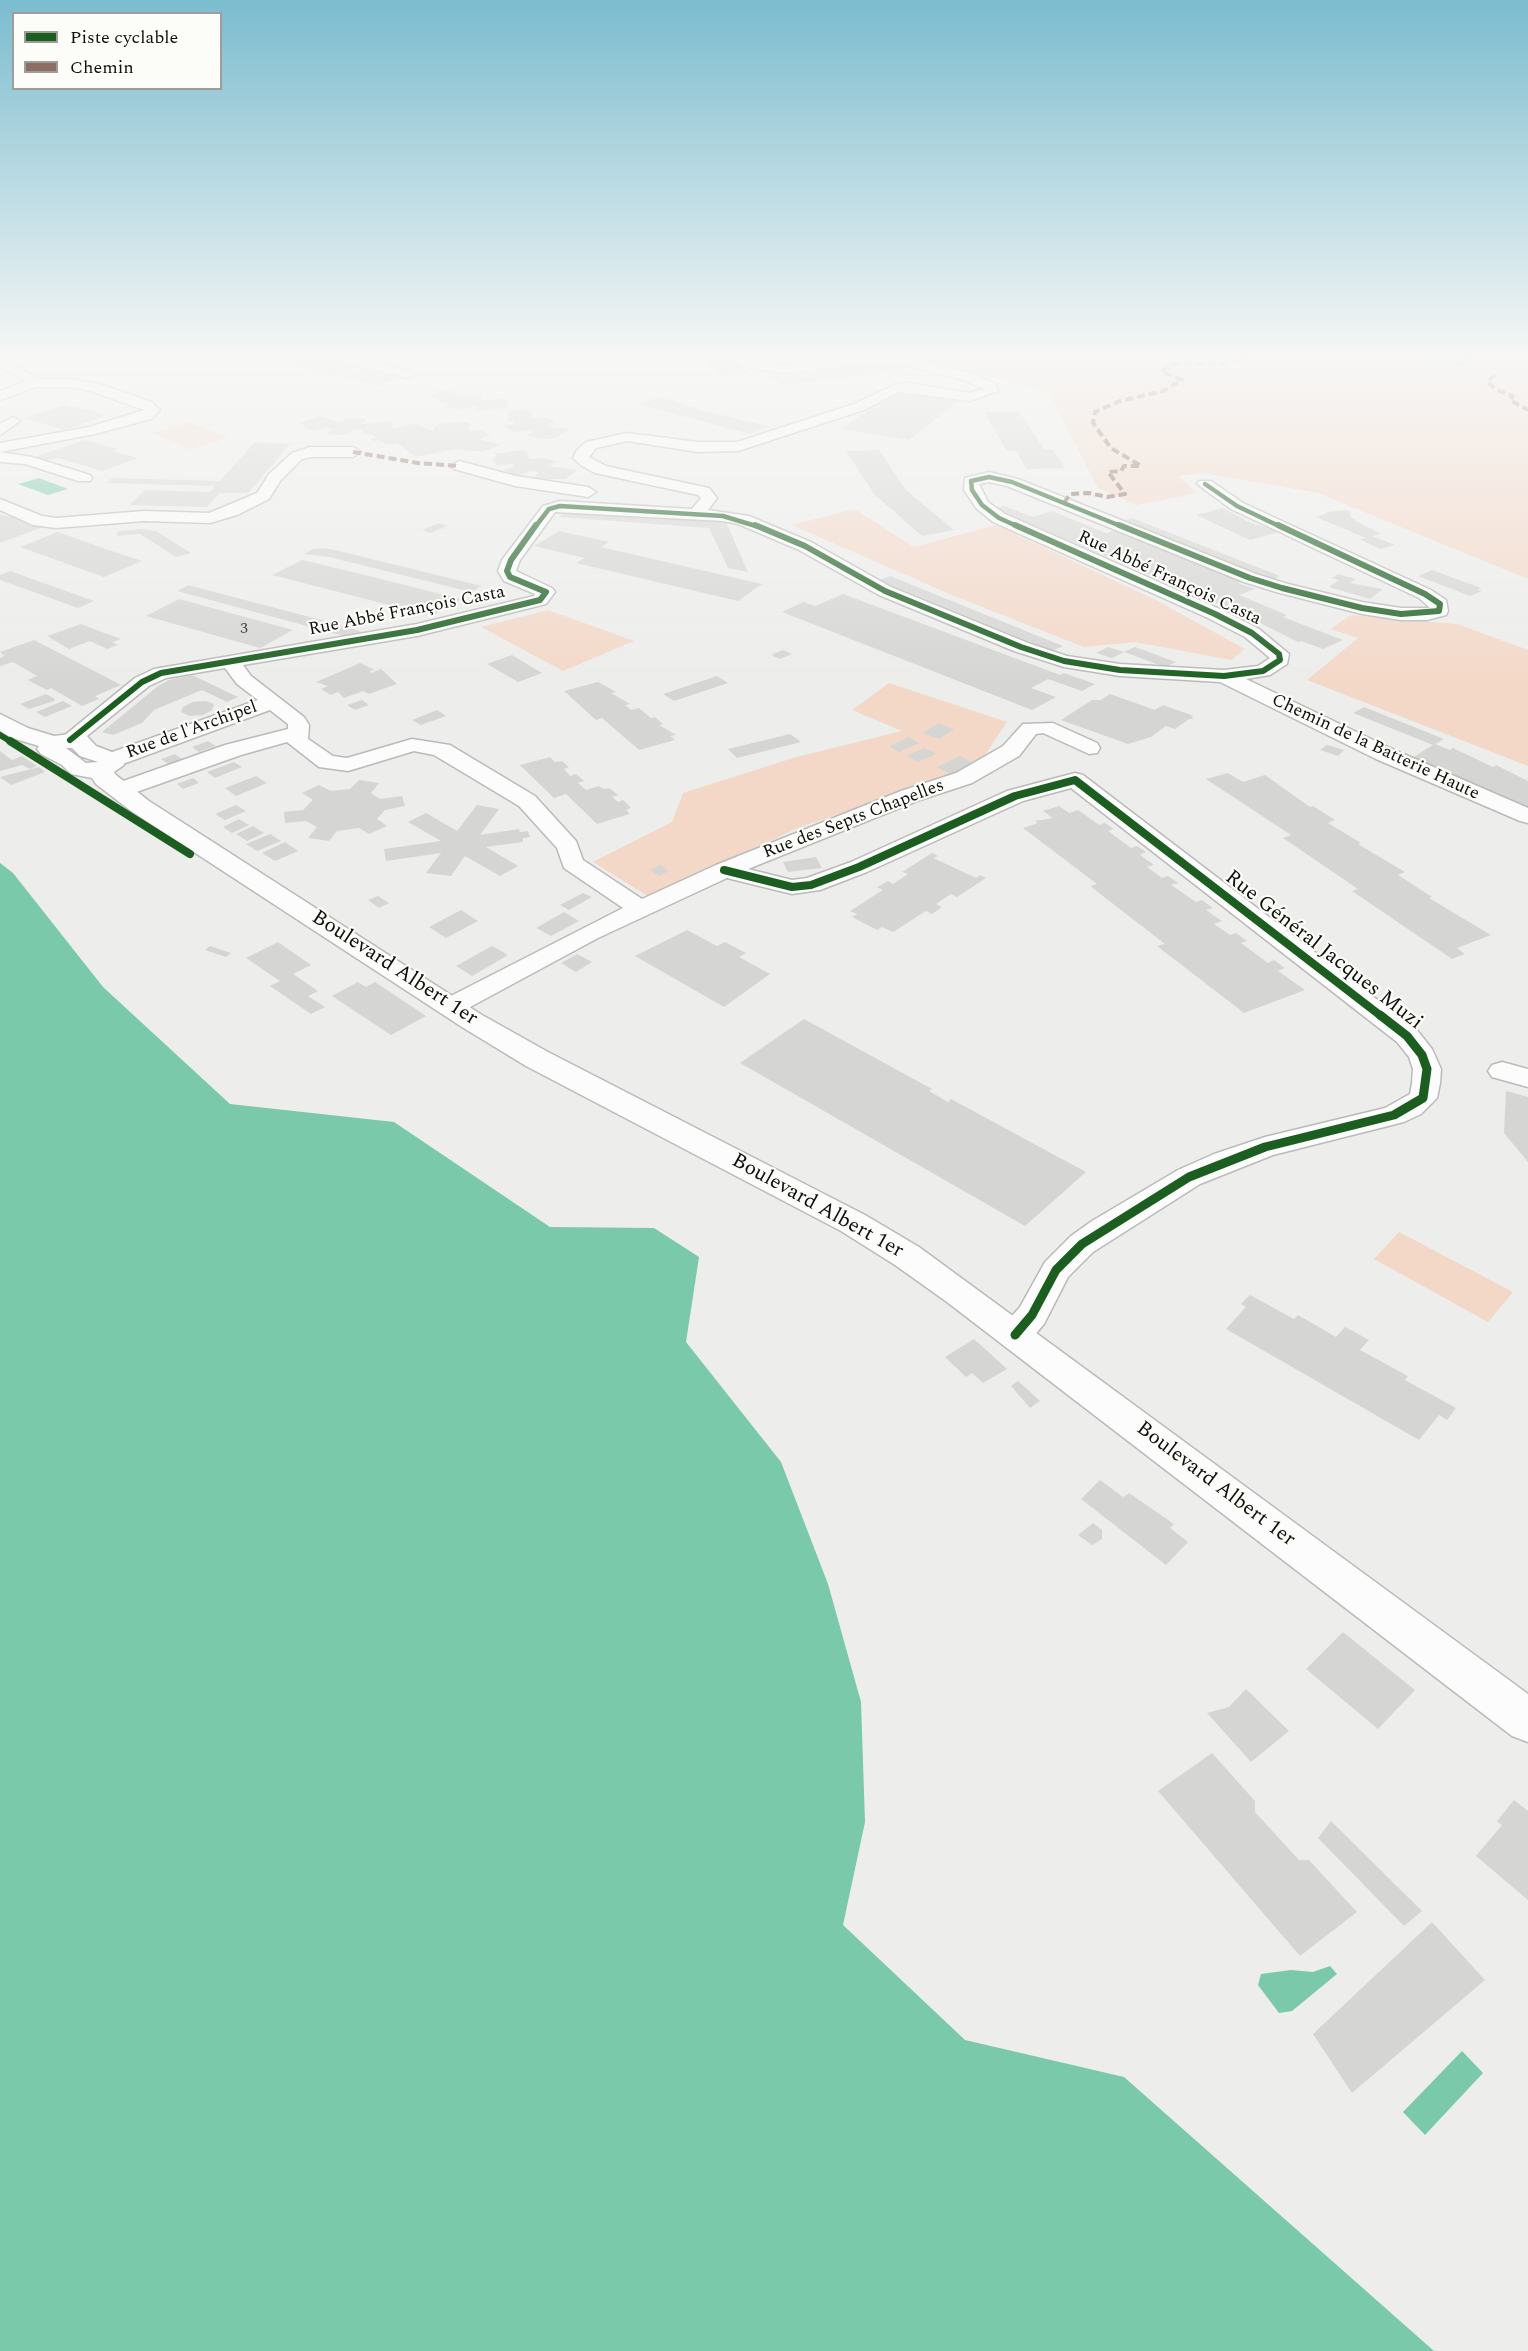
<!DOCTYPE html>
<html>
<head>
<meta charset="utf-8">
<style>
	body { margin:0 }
	#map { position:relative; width:1528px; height:2351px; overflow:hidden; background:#ededec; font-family:Spectral,serif }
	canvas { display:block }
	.legend { position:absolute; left:12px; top:12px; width:210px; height:78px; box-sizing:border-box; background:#fcfcf8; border:2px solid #9d9d9a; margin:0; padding:8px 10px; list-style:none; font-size:18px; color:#0f0f0e }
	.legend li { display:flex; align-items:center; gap:12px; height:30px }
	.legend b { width:30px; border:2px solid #9d9d9a }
</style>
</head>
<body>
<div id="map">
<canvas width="1528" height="2351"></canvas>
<ul class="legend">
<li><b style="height:8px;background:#1b5e20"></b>Piste cyclable</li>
<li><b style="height:8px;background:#8d6e63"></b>Chemin</li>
</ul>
</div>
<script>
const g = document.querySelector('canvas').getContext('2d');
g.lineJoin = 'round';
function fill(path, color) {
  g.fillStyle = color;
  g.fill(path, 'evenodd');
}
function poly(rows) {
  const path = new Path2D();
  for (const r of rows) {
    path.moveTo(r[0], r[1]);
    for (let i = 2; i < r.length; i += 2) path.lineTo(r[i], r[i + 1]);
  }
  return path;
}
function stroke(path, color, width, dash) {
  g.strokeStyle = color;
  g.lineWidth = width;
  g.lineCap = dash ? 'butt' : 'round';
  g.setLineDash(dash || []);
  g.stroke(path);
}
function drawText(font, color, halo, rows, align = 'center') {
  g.font = font + ' Spectral,serif';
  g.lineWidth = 4.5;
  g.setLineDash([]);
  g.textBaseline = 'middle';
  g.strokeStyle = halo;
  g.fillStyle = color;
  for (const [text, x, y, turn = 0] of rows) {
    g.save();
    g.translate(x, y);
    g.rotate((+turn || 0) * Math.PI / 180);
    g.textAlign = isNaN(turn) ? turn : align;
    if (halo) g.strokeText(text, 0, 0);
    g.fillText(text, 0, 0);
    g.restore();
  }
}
fill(poly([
	[902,355,1528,355,1528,579,1318,493,1203,473,1179,476,1197,493,1136,505,1098,488,1048,392],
	[189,422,228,438,190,449,152,433],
	[854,509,914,547,996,525,1154,599,1245,649,1231,660,1135,642,1084,647,954,596,792,525],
	[548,610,634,641,563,671,481,627],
	[1351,615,1457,624,1528,650,1528,766,1307,680,1358,638,1330,629],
	[889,683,1007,722,985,755,974,765,952,776,798,828,649,897,593,862,672,822,683,793,793,758,902,731,852,710],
	[1399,1232,1513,1292,1488,1322,1374,1259]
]), '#f3d8c8');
fill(poly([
	[39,478,68,489,48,495,18,484],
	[0,863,13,873,103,987,230,1104,394,1122,550,1227,654,1228,699,1257,686,1342,781,1462,828,1584,861,1702,865,1822,843,1925,965,2040,1124,2077,1434,2351,0,2351],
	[1330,1966,1337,1974,1292,2011,1279,2013,1258,1985,1261,1974,1291,1970,1313,1972],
	[1462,2051,1483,2073,1425,2135,1403,2112]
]), '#79c9aa');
fill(poly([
	[317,355,361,366,333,376,258,356],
	[703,355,735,355,740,360,736,360,748,373,718,376,706,363,710,363],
	[892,361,905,370,781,385,771,376],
	[365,366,388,374,405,376,377,386,338,376],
	[450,390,459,396,482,396,481,400,508,399,507,408,477,411,477,405,460,410,443,407,450,403,440,402,429,394],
	[895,391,959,401,909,440,842,429],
	[660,397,697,409,768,426,750,434,638,404],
	[64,405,93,411,105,416,65,430,24,418],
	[520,410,532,411,532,418,547,418,556,422,545,426,570,429,556,438,545,439,526,436,535,430,513,432,503,426,515,424,515,421,507,421,509,412],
	[1019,411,1044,449,1052,449,1065,468,1027,469,1016,451,1007,451,984,412],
	[319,416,338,422,349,418,366,419,362,424,390,421,395,425,392,425,393,429,415,423,433,431,436,426,442,423,468,422,470,423,468,431,482,430,490,436,478,439,501,445,482,452,455,449,415,457,397,443,386,445,379,440,373,441,370,439,376,438,371,434,365,435,362,429,353,430,346,435,326,434,332,429,327,427,314,431,301,426,305,425,300,423],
	[85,440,117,449,113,451,138,458,102,471,58,458,47,461,34,457],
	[254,443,290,444,248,493,220,493,207,507,130,505,145,490,210,492,215,486,107,483,112,478,220,481],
	[521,450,525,451,530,459,544,458,557,462,548,466,578,470,565,479,533,479,539,472,531,471,517,476,503,470,514,467,513,464,496,465,492,458,497,457,495,454],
	[879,450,906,490,954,530,922,536,874,494,846,451],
	[1004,506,1033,517,1052,511,1106,533,1116,530,1242,581,1238,583,1255,589,1239,595,1287,615,1283,617,1343,640,1323,649,1301,641,1298,642,1242,614,994,509],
	[1223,508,1249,522,1279,532,1250,540,1196,515],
	[1346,510,1352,512,1349,513,1351,517,1356,521,1381,534,1372,536,1395,545,1380,549,1359,539,1366,538,1316,517,1328,513,1326,512],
	[566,511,726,522,748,572,728,568,709,528,559,517],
	[0,515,23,519,43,527,0,543],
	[1132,518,1280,576,1269,581,1121,522],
	[439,523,447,526,431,533,422,530],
	[141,529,156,531,191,553,176,557,140,534,117,536,118,531],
	[559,531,609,542,601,547,762,584,738,601,576,563,585,558,534,546],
	[58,532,97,546,142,561,104,577,20,547],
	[325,548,339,551,482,586,471,592,329,557,303,554,313,549],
	[302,560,353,572,461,599,432,616,272,575],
	[1432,570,1481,588,1477,590,1482,591,1470,596,1418,576],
	[10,571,94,601,78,608,0,580,0,575],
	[1338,574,1356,579,1350,583,1383,589,1370,599,1329,587,1339,580,1332,578],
	[890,576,1063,646,1052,651,879,580],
	[188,585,348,627,362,632,344,636,177,591],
	[843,594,1060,675,1064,673,1095,684,1082,691,1048,679,1031,688,1056,697,1032,710,782,612,803,602,815,606],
	[179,599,293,630,260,648,146,616],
	[81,624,107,634,121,639,112,642,118,645,107,649,90,641,69,649,47,636],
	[34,640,106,677,121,685,95,696,99,699,82,706,51,688,47,690,28,680,37,676,13,662,0,666,0,658,4,656,0,652],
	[1108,647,1124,652,1112,658,1096,653],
	[1135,647,1176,662,1165,667,1124,652],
	[783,650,792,654,780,659,771,655],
	[512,655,542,673,518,682,487,664],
	[360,663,375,670,369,671,372,673,381,669,397,684,369,694,363,691,344,698,338,692,331,695,321,689,328,686,316,682],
	[192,675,238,697,227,702,202,690,154,710,142,723,113,735,102,732,158,686,169,680],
	[717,676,728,683,674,701,663,694],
	[598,682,616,692,611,693,630,704,625,705,631,710,639,708,651,718,655,717,663,724,659,725,676,735,670,736,675,740,639,750,602,718,596,720,564,691],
	[46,694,55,699,54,701,29,709,20,704],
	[1110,694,1155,710,1163,705,1194,716,1191,717,1194,719,1189,719,1175,729,1166,726,1151,737,1128,744,1061,720,1092,700,1101,700],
	[362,700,369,705,355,710,347,705],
	[63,701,72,706,45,717,36,712],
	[206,701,214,704,212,710,203,715,190,716,181,712,183,707,193,702],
	[1364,707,1444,739,1435,744,1450,750,1453,748,1493,767,1496,765,1528,781,1528,809,1446,775,1450,772,1410,759,1433,745,1353,713],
	[437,710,446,716,421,725,412,720],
	[938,723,954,729,939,739,923,733],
	[790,734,801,742,737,758,728,749],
	[909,737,919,743,899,752,889,746],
	[208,741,216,746,199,752,192,747],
	[1327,745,1344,750,1338,756,1320,750],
	[924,748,936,754,918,762,907,756],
	[0,751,12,760,22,756,37,766,30,769,22,765,0,771],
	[175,754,182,759,168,764,161,759],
	[960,756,974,763,950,774,937,767],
	[550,757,555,762,562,761,569,767,564,769,570,776,576,774,584,781,578,783,586,790,599,786,604,789,609,788,618,795,612,797,618,802,623,800,631,808,626,810,630,814,597,824,566,794,554,798,520,765],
	[234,762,242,767,215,778,207,772],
	[39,767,45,772,11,785,0,777],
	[1228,773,1243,782,1265,775,1310,807,1313,806,1335,820,1328,823,1361,843,1358,844,1405,872,1398,875,1432,897,1429,898,1491,935,1457,948,1465,954,1452,959,1352,891,1358,889,1283,838,1291,835,1206,779],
	[256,776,267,783,236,796,225,788],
	[193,778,199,783,183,789,177,784],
	[359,780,379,783,371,793,380,799,402,796,405,806,385,810,377,819,387,826,369,834,359,828,337,831,329,841,308,838,317,827,306,821,285,823,284,812,303,810,313,800,302,793,319,785,331,791,350,789],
	[236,805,246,811,225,820,215,814],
	[477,805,499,809,480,835,519,829,520,832,528,831,530,837,523,838,523,842,486,847,518,866,500,876,465,856,451,876,426,873,441,853,386,861,384,849,441,841,408,822,426,813,457,831],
	[1059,806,1069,813,1078,810,1099,825,1105,823,1114,829,1108,831,1131,848,1137,846,1146,852,1140,855,1154,865,1147,867,1162,878,1168,876,1178,883,1171,885,1196,902,1202,900,1213,908,1206,910,1222,921,1214,924,1230,935,1236,933,1247,941,1241,943,1268,963,1274,960,1285,968,1278,971,1305,990,1244,1013,1157,946,1165,944,1090,886,1097,884,1023,828,1038,823,1035,821,1053,818,1043,811],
	[239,819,249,825,232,833,223,827],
	[253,826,264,833,247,841,236,834],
	[270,834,281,841,257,851,246,844],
	[285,842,298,851,275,861,262,853],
	[932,853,938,856,933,858,976,878,980,875,986,878,957,897,951,894,936,904,942,907,932,914,926,911,893,932,882,927,877,930,852,917,857,914,850,911,883,890,877,887,888,881,893,884,908,874,902,872],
	[816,857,822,868,788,872,783,862],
	[660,865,669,871,659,876,650,870],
	[583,893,592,897,569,910,560,905],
	[378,896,389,903,379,908,368,900],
	[461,910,478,921,446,938,429,927],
	[564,912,579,921,551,936,536,928],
	[687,930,717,946,725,942,746,953,739,957,770,974,724,1007,635,956],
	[278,942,311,965,293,974,318,991,308,996,325,1007,311,1014,270,986,280,981,246,958],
	[210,946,231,953,226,957,205,950],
	[492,946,508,955,472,976,456,966],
	[577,954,592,962,576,972,561,963],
	[358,982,366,987,375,982,426,1016,391,1035,332,996],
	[804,1019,932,1089,929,1091,948,1102,951,1099,1086,1172,1025,1226,740,1063],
	[1506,1091,1528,1097,1528,1162,1504,1133],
	[1250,1295,1294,1319,1298,1315,1336,1337,1345,1327,1369,1340,1360,1350,1408,1376,1405,1380,1456,1408,1447,1420,1439,1415,1419,1440,1226,1329,1246,1307,1241,1304],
	[974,1339,1007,1369,983,1383,972,1373,966,1377,945,1357],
	[1018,1381,1027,1389,1040,1401,1030,1408,1011,1386],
	[1100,1480,1123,1497,1129,1493,1174,1524,1170,1528,1188,1542,1166,1565,1081,1499],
	[1093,1523,1102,1530,1102,1539,1092,1545,1078,1535],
	[1343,1632,1415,1690,1378,1729,1306,1669],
	[1246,1689,1289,1731,1251,1762,1207,1713,1229,1707],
	[1212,1753,1255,1801,1255,1812,1299,1860,1309,1860,1357,1912,1300,1956,1158,1791],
	[1514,1800,1528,1811,1528,1900,1476,1856,1502,1825,1497,1821],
	[1331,1821,1422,1911,1404,1926,1318,1838],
	[1432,1922,1485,1980,1352,2093,1313,2034]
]), '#d5d6d4');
const minor = poly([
	[323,355,346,355,412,371,414,374,407,378,325,358,323,355],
	[743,355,757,355,759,362,781,365,895,355,971,373,996,384,998,391,970,401,899,392,864,410,738,451,698,452,627,441,596,448,589,457,606,466,709,488,717,498,708,510,749,516,811,542,891,587,1028,643,1067,656,1120,664,1224,670,1258,666,1270,658,1245,637,1208,618,993,522,976,508,964,490,965,478,989,472,1018,479,1256,574,1288,584,1362,602,1401,608,1430,608,1419,598,1231,509,1197,484,1199,481,1211,481,1243,503,1431,590,1446,600,1448,611,1446,615,1427,620,1401,620,1362,614,1276,592,1244,582,1007,486,989,482,979,484,988,502,1005,514,1222,610,1259,629,1289,654,1287,664,1270,675,1246,679,1392,749,1528,808,1528,823,1520,821,1376,759,1220,682,1120,676,1064,667,1014,651,879,595,799,550,738,524,723,521,555,512,520,560,516,571,552,588,555,592,546,604,417,636,243,665,251,676,304,717,309,725,308,739,333,756,347,758,412,739,450,745,535,796,576,841,583,860,642,899,716,865,901,791,956,773,1003,746,1023,724,1053,723,1097,743,1100,748,1097,753,1089,754,1043,733,1036,734,1019,756,972,783,917,801,748,869,792,880,807,878,851,862,1007,791,1075,773,1083,775,1417,1030,1432,1049,1441,1069,1440,1083,1437,1098,1421,1114,1404,1122,1273,1155,1200,1184,1093,1252,1068,1277,1044,1324,1027,1344,1015,1348,1003,1344,998,1335,1003,1326,1020,1307,1045,1262,1071,1236,1092,1221,1178,1170,1214,1154,1265,1137,1385,1108,1410,1094,1412,1083,1413,1069,1409,1057,1397,1042,1071,788,1023,801,867,872,820,890,792,894,727,878,598,938,459,1013,450,1015,441,1013,437,1007,441,1001,623,908,564,868,557,848,519,806,434,755,414,751,348,771,319,767,287,742,241,755,128,795,112,795,109,790,112,785,225,745,288,729,288,724,270,710,120,765,104,765,101,760,104,755,258,700,237,684,225,668,166,678,149,686,77,744,70,746,63,744,59,740,135,678,154,669,417,624,534,596,535,594,504,581,498,571,502,560,543,506,560,501,692,509,701,498,698,495,595,473,582,466,573,458,577,450,586,442,627,433,698,442,737,442,854,404,896,384,908,383,970,393,984,389,961,379,891,362,781,373,749,368,743,355],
	[0,357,39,379,72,379,99,384,152,402,160,410,151,419,95,434,0,452,32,457,90,475,92,478,90,481,78,481,25,464,0,462,0,443,89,427,144,410,91,391,72,387,36,387,0,400,0,391,26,381,0,367,0,357],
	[13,417,20,421,0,435,0,424,13,417],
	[310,447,353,447,361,452,353,457,311,457,302,459,281,480,269,499,237,515,210,523,144,521,56,528,33,525,0,510,0,499,42,516,56,518,144,511,209,513,257,493,269,474,292,453,310,447],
	[459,461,516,476,588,487,596,492,588,497,515,486,454,469,451,466,459,461],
	[1502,1062,1528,1069,1528,1087,1492,1077,1488,1071,1492,1065,1502,1062]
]);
const secondary = poly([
	[0,714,28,728,54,736,78,733,86,735,96,746,120,755,124,765,114,772,116,775,149,801,482,1015,548,1052,865,1215,919,1247,1528,1694,1528,1742,1512,1736,947,1302,895,1265,841,1231,526,1066,462,1027,131,811,96,784,92,778,71,774,62,765,41,754,37,749,39,746,12,738,0,731,0,714],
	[66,748,72,748,80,756,98,762,86,763,66,748]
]);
stroke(minor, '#babab9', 3);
stroke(secondary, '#babab9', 3);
fill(minor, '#fcfcfc');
fill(secondary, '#fcfcfc');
stroke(poly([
	[1434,355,1460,364,1468,361,1472,355],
	[1495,375,1487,382,1497,390,1513,396,1510,400,1528,410],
	[353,452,418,463,459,466],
	[1064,503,1070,494,1089,493,1107,497,1125,494,1108,472,1121,471,1124,466,1141,466,1111,448,1093,423,1095,412,1120,401,1163,391,1182,380,1161,371,1174,364,1220,364,1244,359,1241,355]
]), '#8d6e63', 4, [8, 4]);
stroke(poly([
	[1205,484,1237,506,1281,527],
	[535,527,549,509,560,506,723,516,759,527],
	[1019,527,999,518,982,505,972,490,971,481,989,477,1012,482,1123,527]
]), '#1b5e20', 4.5);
stroke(poly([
	[755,525,805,546,885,591,1021,647,1064,661,1120,670,1224,676,1263,671,1280,660,1279,654,1252,633,1215,614,1015,525],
	[1119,525,1250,578,1282,588,1362,608,1401,614,1439,611,1440,604,1425,594,1278,525],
	[0,735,13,743],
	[70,740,142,682,161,673,417,630,540,600,546,592,510,577,507,571,511,560,536,525]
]), '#1b5e20', 6);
stroke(poly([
	[10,741,190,854],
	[724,870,792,887,811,885,859,867,1015,796,1075,780,1381,1016]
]), '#1b5e20', 8);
stroke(poly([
	[1015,1335,1032,1315,1056,1270,1082,1244,1189,1177,1265,1147,1394,1115,1423,1098,1427,1069,1422,1055,1407,1036,1380,1015]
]), '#1b5e20', 9);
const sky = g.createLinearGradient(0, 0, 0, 684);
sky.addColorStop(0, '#7bbccf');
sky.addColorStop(0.52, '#f7f7f6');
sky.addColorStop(1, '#f7f7f600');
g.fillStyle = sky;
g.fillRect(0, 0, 1528, 684);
drawText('15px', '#424342', null, [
	["3",244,630]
]);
drawText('18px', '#0f0f0e', '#fcfcf8', [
	["Rue Abbé François Casta",1169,579,25],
	["Rue Abbé François Casta",407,612,-11],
	["Rue de l'Archipel",192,731,-20],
	["Chemin de la Batterie Haute",1375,748,25],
	["Rue des Septs Chapelles",854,820,-21]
]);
drawText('21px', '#0f0f0e', '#fcfcf8', [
	["Rue Général Jacques Muzi",1323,951,38],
	["Boulevard Albert 1er",394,969,33],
	["Boulevard Albert 1er",817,1207,29],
	["Boulevard Albert 1er",1215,1485,37]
]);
</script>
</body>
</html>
